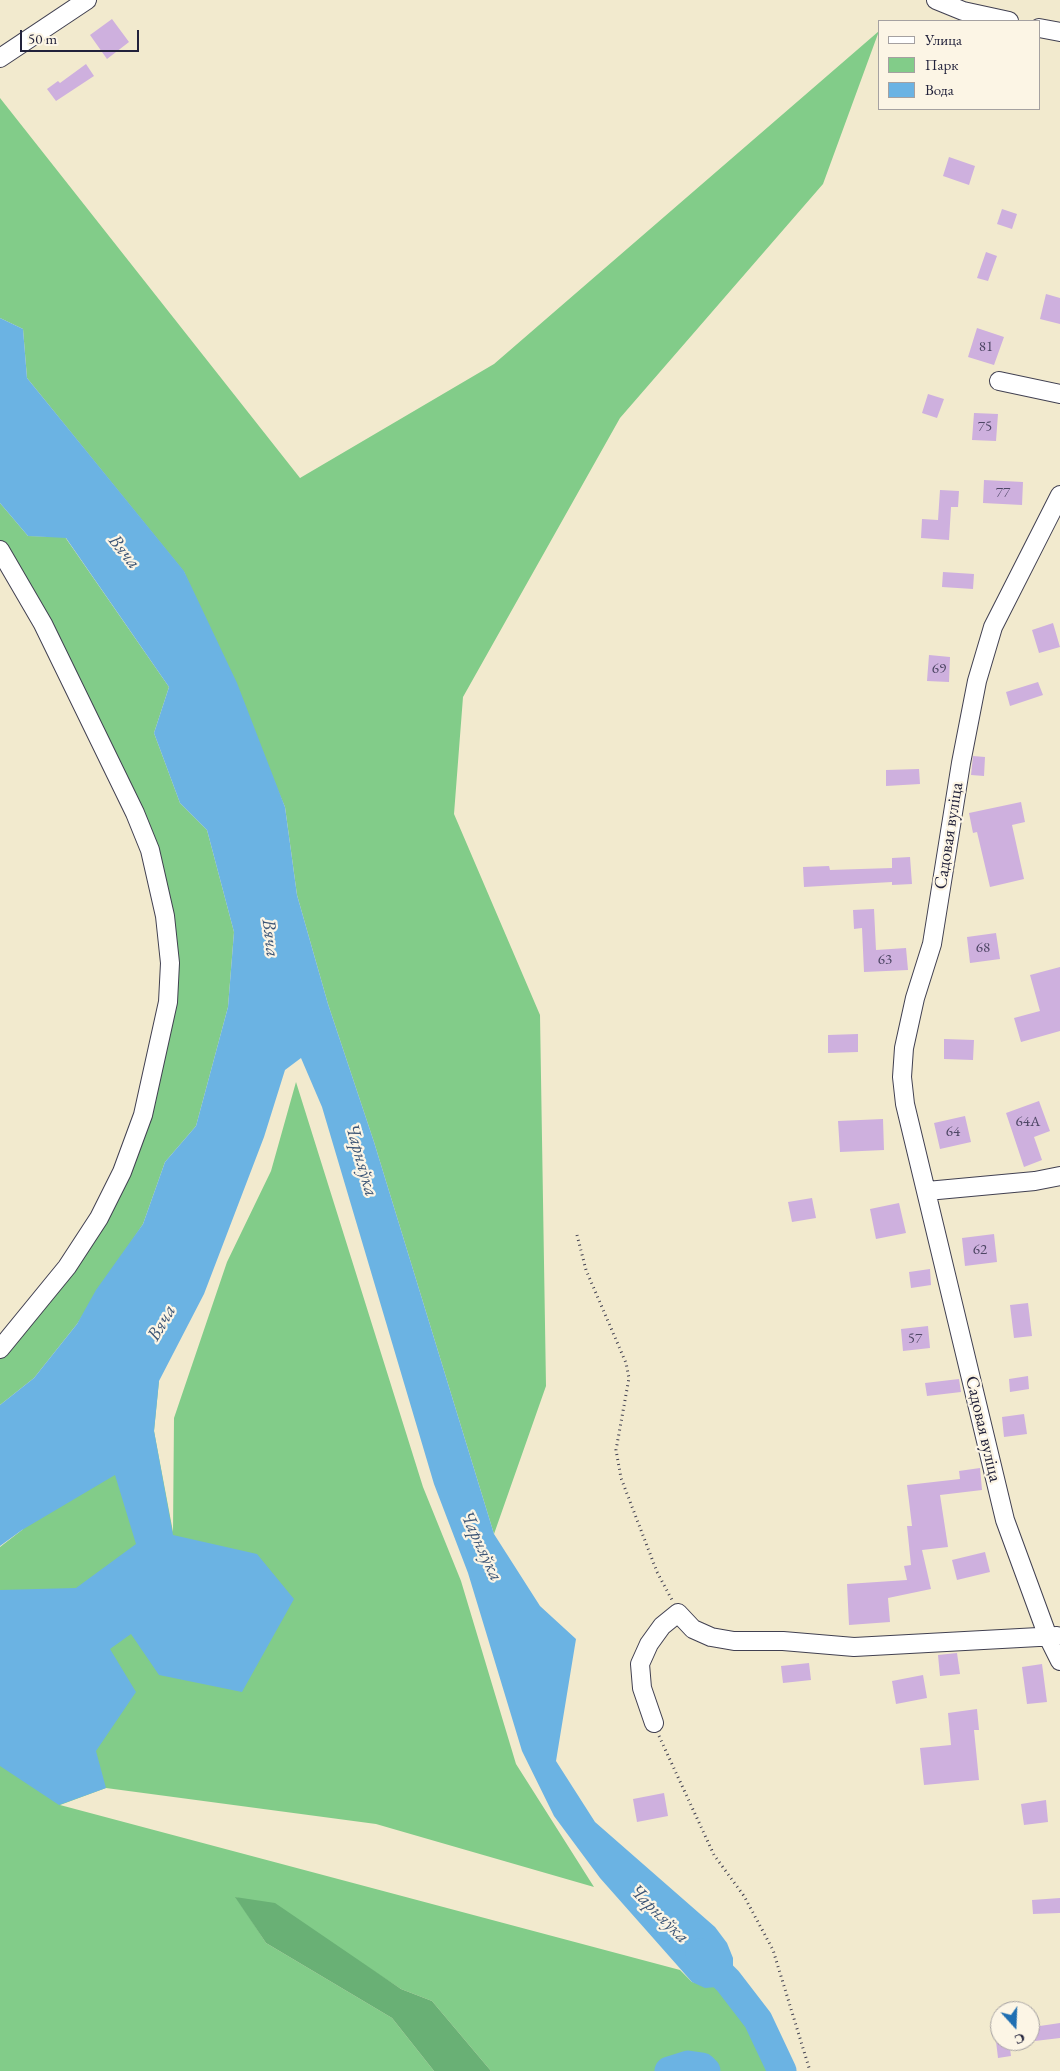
<!DOCTYPE html>
<html>
<head>
<meta charset="utf-8">
<style>
	body { margin:0 }
	#map { position:relative; width:1060px; height:2071px; overflow:hidden; background:#f2eace; font-family:"EB Garamond",serif }
	canvas { display:block }
	.legend { position:absolute; left:878px; top:20px; width:162px; height:90px; box-sizing:border-box; background:#fcf5e5; border:1px solid #a5a1a1; margin:0; padding:6px 9px; list-style:none; font-size:15px; color:#22223b }
	.legend li { display:flex; align-items:center; gap:10px; height:25px }
	.legend b { width:25px; border:1px solid #a5a1a1 }
	.north { position:absolute; left:990px; top:2001px; width:50px; height:50px; box-sizing:border-box; background:#fcf5e5; border:1px solid #a5a1a1; border-radius:50%; rotate:160deg; font-size:14px; font-weight:700; line-height:20px; text-align:center; color:#22223b }
	.north::after { content:''; display:block; margin:auto; width:18px; height:22px; background:#1f6fb2; clip-path:polygon(50% 0,100% 100%,50% 72%,0 100%) }
	.scale { position:absolute; left:20px; top:30px; width:119px; height:22px; box-sizing:border-box; border:2px solid #22223b; border-top:0; padding-left:6px; font-size:15px; line-height:18px; white-space:nowrap; color:#22223b; -webkit-text-stroke:4px #fcf5e5; paint-order:stroke }
</style>
</head>
<body>
<div id="map">
<canvas width="1060" height="2071"></canvas>
<ul class="legend">
<li><b style="height:6px;background:#fff"></b>Улица</li>
<li><b style="height:14px;background:#82cc89"></b>Парк</li>
<li><b style="height:14px;background:#6bb3e3"></b>Вода</li>
</ul>
<div class="north">С</div>
<div class="scale">50 m</div>
</div>
<script>
const g = document.querySelector('canvas').getContext('2d');
g.lineJoin = 'round';
function fill(path, color) {
  g.fillStyle = color;
  g.fill(path, 'evenodd');
}
function poly(rows) {
  const path = new Path2D();
  for (const r of rows) {
    path.moveTo(r[0], r[1]);
    for (let i = 2; i < r.length; i += 2) path.lineTo(r[i], r[i + 1]);
  }
  return path;
}
function stroke(path, color, width, dash) {
  g.strokeStyle = color;
  g.lineWidth = width;
  g.lineCap = dash ? 'butt' : 'round';
  g.setLineDash(dash || []);
  g.stroke(path);
}
function drawText(font, color, halo, rows, align = 'center') {
  g.font = font + ' "EB Garamond",serif';
  g.lineWidth = 4.5;
  g.setLineDash([]);
  g.textBaseline = 'middle';
  g.strokeStyle = halo;
  g.fillStyle = color;
  for (const [text, x, y, turn = 0] of rows) {
    g.save();
    g.translate(x, y);
    g.rotate((+turn || 0) * Math.PI / 180);
    g.textAlign = isNaN(turn) ? turn : align;
    if (halo) g.strokeText(text, 0, 0);
    g.fillText(text, 0, 0);
    g.restore();
  }
}
fill(poly([
	[879,31,823,184,620,418,463,697,454,814,540,1015,546,1386,494,1534,374,1142,328,1004,297,895,285,807,184,572,27,378,23,329,0,318,0,98,300,478,494,364],
	[0,503,28,536,65,537,169,687,154,733,180,803,207,830,234,932,228,1007,196,1126,165,1162,143,1224,77,1324,34,1378,0,1405,0,1349,31,1312,122,1172,168,1002,150,850,0,550],
	[296,1082,423,1487,461,1581,516,1764,594,1887,376,1824,106,1788,60,1805,680,1970,692,1982,717,1987,728,1981,758,2020,782,2071,706,2071,702,2067,688,2065,669,2071,491,2071,432,2001,401,1989,352,1957,236,1897,266,1943,392,2018,434,2071,0,2071,0,1547,22,1530,159,1381,154,1431,173,1532,174,1418,227,1262,271,1171]
]), '#82cc89');
fill(poly([
	[235,1897,275,1903,401,1989,432,2001,491,2071,434,2071,392,2018,266,1943]
]), '#69b075');
fill(poly([
	[0,318,23,329,27,378,184,571,237,683,285,807,297,895,328,1004,374,1142,494,1534,540,1606,576,1639,556,1761,595,1822,715,1927,727,1943,733,1958,733,1970,728,1981,717,1987,705,1988,692,1982,600,1878,554,1816,522,1751,468,1573,434,1484,322,1107,301,1058,285,1070,264,1137,204,1294,159,1381,154,1431,173,1535,257,1554,294,1599,242,1692,159,1675,131,1634,110,1649,136,1692,96,1751,106,1788,59,1805,0,1766,0,1590,76,1588,136,1544,115,1475,22,1530,0,1546,0,1405,34,1378,77,1324,96,1290,143,1224,165,1162,196,1126,228,1007,234,932,207,830,180,803,154,733,169,687,66,538,28,536,0,503]
]), '#6bb3e3');
stroke(poly([
	[700,1953,728,1981,758,2020,782,2071],
	[669,2071,688,2065,702,2067,706,2071]
]), '#6bb3e3', 29);
fill(poly([
	[112,19,129,42,107,59,90,35],
	[86,64,94,76,56,101,47,89,58,81,60,83],
	[949,157,975,166,969,185,943,176],
	[1002,209,1017,214,1012,229,997,224],
	[986,252,997,256,988,281,977,278],
	[1046,294,1060,298,1060,324,1040,319],
	[977,328,1004,337,994,365,968,357],
	[928,394,944,399,937,418,922,413],
	[974,413,998,414,996,441,972,440],
	[984,480,1023,482,1022,505,983,503],
	[940,490,959,491,958,507,951,507,949,540,921,538,922,519,938,520],
	[943,572,974,574,973,589,942,587],
	[1053,623,1060,647,1039,653,1032,630],
	[929,655,950,657,949,682,927,681],
	[1038,682,1043,695,1010,706,1006,692],
	[973,756,985,757,984,776,971,775],
	[919,769,920,784,886,786,886,770],
	[1021,802,1025,822,1012,825,1024,879,990,887,977,832,973,833,969,813],
	[910,857,912,884,892,885,892,882,804,887,803,867,829,866,830,870,892,868,892,858],
	[874,909,876,950,906,948,908,970,864,972,862,928,854,929,853,910],
	[996,933,1000,959,970,963,967,937],
	[1060,967,1060,1031,1021,1042,1014,1018,1040,1011,1030,975],
	[858,1034,858,1052,828,1053,828,1035],
	[944,1039,974,1040,973,1060,944,1059],
	[1039,1101,1050,1131,1034,1137,1042,1160,1024,1167,1006,1113],
	[965,1116,971,1142,940,1149,934,1123],
	[883,1119,884,1150,840,1152,838,1121],
	[812,1198,816,1218,792,1222,788,1202],
	[899,1203,906,1233,876,1239,870,1209],
	[994,1234,997,1262,965,1266,962,1238],
	[930,1269,931,1285,911,1288,909,1272],
	[1028,1303,1032,1336,1014,1338,1010,1305],
	[928,1326,930,1348,903,1351,901,1329],
	[1028,1376,1029,1389,1010,1392,1009,1379],
	[959,1379,961,1392,927,1396,925,1383],
	[1024,1414,1027,1434,1004,1437,1002,1417],
	[980,1468,982,1490,940,1495,948,1547,922,1550,931,1589,888,1598,890,1622,849,1625,847,1584,907,1580,904,1566,911,1565,907,1526,912,1526,907,1485,960,1479,959,1471],
	[985,1552,990,1572,957,1580,952,1560],
	[957,1653,960,1674,940,1676,938,1655],
	[809,1663,811,1680,783,1683,781,1666],
	[1042,1664,1047,1702,1027,1704,1022,1667],
	[923,1675,927,1698,896,1704,892,1681],
	[977,1709,979,1730,974,1730,979,1780,924,1785,920,1748,951,1745,948,1713],
	[664,1793,668,1816,637,1822,633,1799],
	[1046,1800,1048,1822,1024,1825,1021,1804],
	[1060,1898,1060,1913,1033,1914,1032,1900],
	[1060,2023,1060,2038,1035,2041,1033,2027],
	[996,2041,1009,2041,1011,2056,998,2058]
]), '#ceb0de');
const minor = poly([
	[936,0,963,11,1009,21],
	[1039,28,1060,32],
	[0,58,87,0],
	[999,381,1060,394],
	[1060,495,993,627,977,681,961,763,932,944,915,998,904,1048,902,1077,905,1104,1005,1520,1048,1637,1060,1661],
	[0,550,43,624,135,813,150,850,165,916,170,963,168,1002,143,1115,122,1172,99,1218,67,1267,0,1349],
	[927,1191,1035,1181,1060,1176],
	[654,1723,642,1688,640,1664,649,1644,662,1626,678,1613,693,1629,711,1637,734,1641,783,1641,854,1647,1057,1636]
]);
stroke(minor, '#414051', 20);
stroke(poly([
	[577,1235,586,1270,626,1363,629,1378,616,1450,621,1478,657,1572,672,1600],
	[659,1736,714,1855,744,1896,773,1950,810,2071]
]), '#414051', 3, [1, 4]);
stroke(minor, '#fff', 18);
drawText('15px', '#4d4664', null, [
	["81",986,347],
	["75",985,427],
	["77",1003,493],
	["69",939,669],
	["68",983,948],
	["63",885,960],
	["64А",1028,1122],
	["64",953,1132],
	["62",980,1250],
	["57",915,1339]
]);
drawText('18px', '#22223b', '#fcf5e5', [
	["Садовая вуліца",949,836,-81],
	["Садовая вуліца",983,1429,77]
]);
drawText('italic 19px', '#3c5576', '#fcf5e5', [
	["Вяча",124,552,51],
	["Вяча",270,938,83],
	["Чарняўка",361,1160,74],
	["Вяча",162,1323,-60],
	["Чарняўка",481,1546,65],
	["Чарняўка",659,1914,45]
]);
</script>
</body>
</html>
